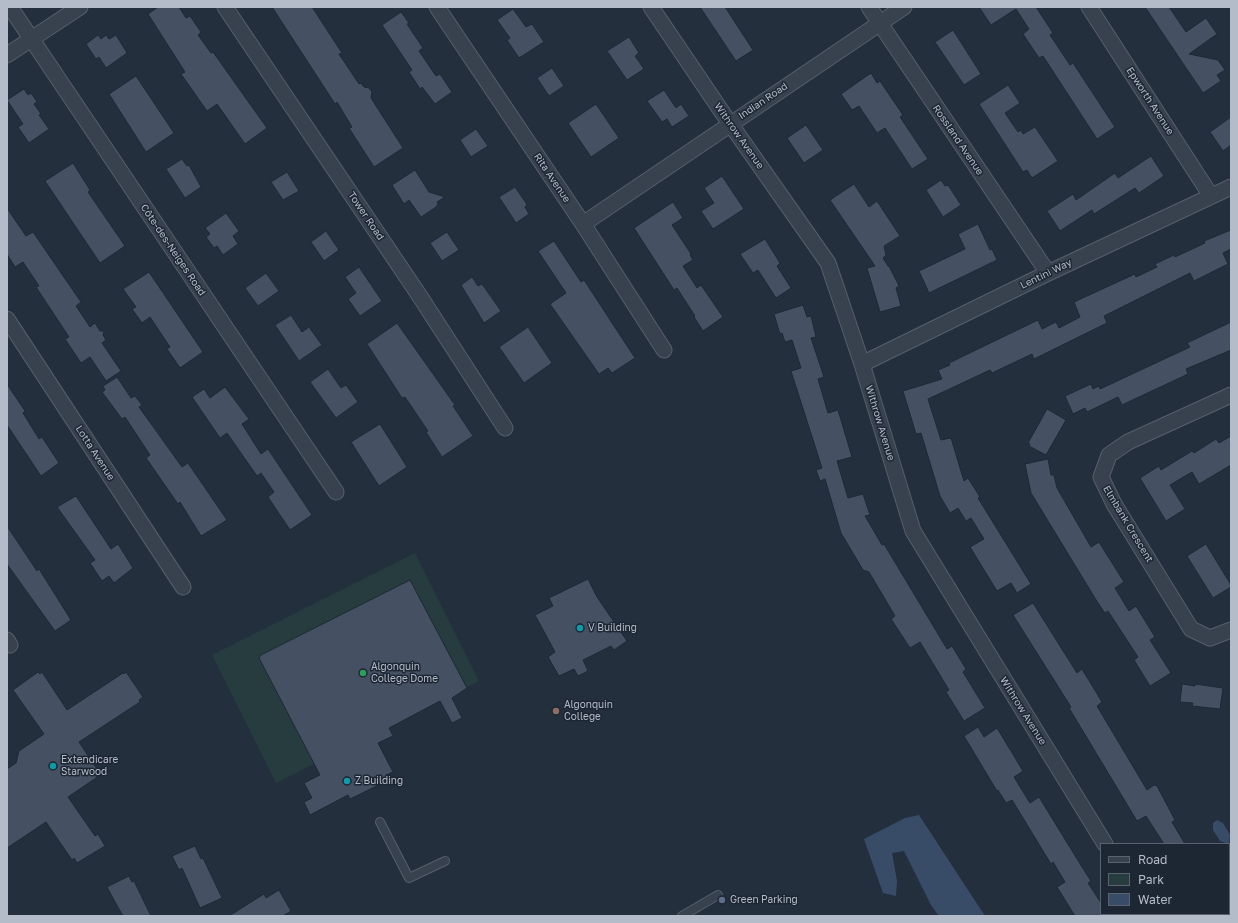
<!DOCTYPE html>
<html>
<head>
<meta charset="utf-8">
<style>
	body { margin:0 }
	#map { position:relative; width:1238px; height:923px; overflow:hidden; background:#242f3e; font-family:"Golos Text",sans-serif }
	canvas { display:block }
	.frame { position:absolute; inset:0; border:8px solid #b4bcc9; pointer-events:none }
	.legend { position:absolute; left:1100px; top:843px; width:130px; height:72px; box-sizing:border-box; background:#1d2633; border:1px solid #59626f; margin:0; padding:5px 7px; list-style:none; font-size:12px; color:#b4bcc9 }
	.legend li { display:flex; align-items:center; gap:8px; height:20px }
	.legend b { width:20px; border:1px solid #59626f }
</style>
</head>
<body>
<div id="map">
<canvas width="1238" height="923"></canvas>
<div class="frame"></div>
<ul class="legend">
<li><b style="height:5px;background:#38414e"></b>Road</li>
<li><b style="height:11px;background:#263c3f"></b>Park</li>
<li><b style="height:11px;background:#394c67"></b>Water</li>
</ul>
</div>
<script>
const g = document.querySelector('canvas').getContext('2d');
g.lineJoin = 'round';
function fill(path, color) {
  g.fillStyle = color;
  g.fill(path, 'evenodd');
}
function poly(rows) {
  const path = new Path2D();
  for (const r of rows) {
    path.moveTo(r[0], r[1]);
    for (let i = 2; i < r.length; i += 2) path.lineTo(r[i], r[i + 1]);
  }
  return path;
}
function stroke(path, color, width, dash) {
  g.strokeStyle = color;
  g.lineWidth = width;
  g.lineCap = dash ? 'butt' : 'round';
  g.setLineDash(dash || []);
  g.stroke(path);
}
function drawText(font, color, halo, rows, align = 'center') {
  g.font = font + ' "Golos Text",sans-serif';
  g.lineWidth = 3;
  g.setLineDash([]);
  g.textBaseline = 'middle';
  g.strokeStyle = halo;
  g.fillStyle = color;
  for (const [text, x, y, turn = 0] of rows) {
    g.save();
    g.translate(x, y);
    g.rotate((+turn || 0) * Math.PI / 180);
    g.textAlign = isNaN(turn) ? turn : align;
    if (halo) g.strokeText(text, 0, 0);
    g.fillText(text, 0, 0);
    g.restore();
  }
}
fill(poly([
	[415,553,479,681,276,783,212,655]
]), '#263c3f');
fill(poly([
	[919,815,985,916,939,916,931,905,904,851,892,853,897,881,896,896,883,893,864,839,905,818],
	[1217,820,1223,823,1230,835,1229,844,1220,841,1213,830,1213,823]
]), '#394c67');
const building = poly([
	[158,7,179,7,186,18,190,16,201,32,198,35,211,53,213,52,267,128,245,144,217,104,207,111,181,74,185,72,148,14,158,7],
	[272,7,312,7,342,53,339,54,359,84,361,83,364,87,369,88,372,92,371,98,403,148,374,167,349,128,352,127,337,102,335,104,326,90,272,7],
	[700,7,725,7,753,50,736,61,700,7],
	[979,7,1036,7,1053,33,1050,35,1070,65,1073,63,1115,127,1097,139,1043,56,1039,58,1023,34,1029,29,1016,9,991,25,979,7],
	[1145,7,1169,7,1186,32,1206,18,1217,34,1189,54,1218,60,1225,70,1217,75,1221,81,1203,93,1145,7],
	[513,9,526,27,532,24,544,42,519,58,507,40,510,38,497,20,513,9],
	[401,12,409,23,407,24,423,48,419,51,436,76,440,74,452,92,435,104,422,87,420,89,409,72,412,70,382,25,401,12],
	[953,30,981,74,964,85,935,42,953,30],
	[98,35,101,39,106,35,109,39,116,35,127,53,106,68,99,57,96,59,86,44,98,35],
	[629,37,639,53,635,56,644,69,627,80,607,51,629,37],
	[552,68,564,86,549,96,537,78,552,68],
	[871,73,877,83,880,81,886,90,903,115,900,117,928,159,912,169,885,128,877,133,859,106,852,110,841,94,871,73],
	[136,76,174,133,146,152,109,94,136,76],
	[1008,85,1020,103,1005,113,1018,132,1021,130,1023,134,1035,127,1058,161,1032,178,1027,170,1023,172,979,104,1008,85],
	[24,89,28,95,31,93,37,102,34,104,41,114,39,115,49,129,29,143,18,127,23,124,7,100,24,89],
	[664,90,676,108,681,104,689,116,672,127,667,119,662,122,647,101,664,90],
	[596,104,619,138,591,157,568,123,596,104],
	[1231,117,1231,145,1223,151,1210,132,1231,117],
	[806,125,823,150,804,163,787,138,806,125],
	[476,129,488,146,471,157,460,140,476,129],
	[1151,156,1164,176,1139,193,1135,188,1094,214,1092,210,1060,231,1047,211,1073,194,1076,200,1115,173,1118,178,1151,156],
	[182,159,187,166,189,165,201,187,185,198,166,169,182,159],
	[73,163,90,190,88,192,125,246,100,263,45,181,73,163],
	[415,170,429,192,445,197,437,202,438,204,436,207,421,217,409,200,404,204,392,185,415,170],
	[287,172,299,191,283,200,271,182,287,172],
	[722,176,744,209,713,229,701,211,714,203,704,188,722,176],
	[941,180,945,186,948,185,961,205,943,217,926,190,941,180],
	[854,184,869,207,877,201,900,236,884,246,886,255,883,258,888,266,889,266,899,286,896,288,901,306,880,312,867,268,875,266,830,200,854,184],
	[515,187,526,203,527,205,525,207,529,214,516,223,499,197,515,187],
	[673,202,683,218,672,225,691,254,690,255,693,260,683,266,697,288,701,285,723,317,703,331,694,317,695,316,677,288,674,290,634,228,673,202],
	[7,208,26,236,33,232,81,302,76,306,90,327,95,323,100,331,104,331,103,335,106,340,102,343,121,371,106,381,90,357,81,363,65,339,69,337,36,287,39,286,23,262,15,267,7,254,7,208],
	[226,213,239,231,233,236,238,244,223,255,217,246,214,248,206,237,210,234,205,228,226,213],
	[978,224,990,250,992,249,997,260,929,293,919,271,965,249,958,234,978,224],
	[1231,230,1231,249,1223,253,1228,264,1194,281,1190,273,1104,316,1107,323,1034,359,1032,354,992,373,990,370,928,399,941,440,951,438,964,481,968,478,980,497,978,498,1031,584,1017,593,1011,583,997,591,970,547,984,539,971,518,966,521,958,508,950,513,940,496,921,433,916,434,903,391,942,379,938,370,950,365,949,363,1038,320,1042,329,1056,322,1059,328,1080,317,1074,302,1135,274,1136,277,1157,267,1155,264,1174,255,1175,257,1205,243,1204,241,1231,230],
	[326,231,339,250,324,261,311,242,326,231],
	[447,232,459,250,442,261,430,243,447,232],
	[765,239,780,263,777,266,791,288,776,298,758,270,753,273,740,254,765,239],
	[554,241,581,282,584,280,635,358,612,373,608,368,599,374,550,304,566,293,538,251,554,241],
	[359,267,382,301,360,316,348,299,356,293,345,277,359,267],
	[149,272,203,352,180,368,167,349,170,347,150,317,142,323,132,309,136,307,123,289,149,272],
	[266,273,279,291,258,306,245,288,266,273],
	[472,277,478,286,482,284,501,311,484,323,461,285,472,277],
	[803,305,807,317,811,316,816,337,811,338,824,377,818,379,828,413,838,410,852,457,837,461,848,498,863,494,870,515,865,516,882,545,884,544,947,649,952,646,966,669,963,672,985,708,964,721,946,692,949,690,920,642,910,648,891,619,895,616,869,572,863,570,841,533,825,479,820,481,816,470,822,468,791,371,801,368,792,340,785,342,782,333,780,334,774,314,803,305],
	[291,315,302,332,309,327,322,345,299,361,275,325,291,315],
	[1231,322,1231,350,1186,369,1188,374,1122,405,1118,397,1087,412,1085,408,1073,414,1065,396,1091,384,1093,389,1099,386,1100,389,1190,347,1187,343,1231,322],
	[397,323,455,405,453,406,473,436,442,457,426,432,428,431,405,397,402,398,367,344,397,323],
	[528,327,552,363,524,383,499,347,528,327],
	[328,369,341,388,346,385,358,402,336,418,310,382,328,369],
	[117,377,131,398,135,396,142,405,139,407,182,467,188,463,227,520,201,536,180,502,178,504,146,458,150,455,125,417,122,419,102,392,105,390,103,386,117,377],
	[7,384,25,411,23,413,39,439,42,437,59,463,41,476,7,425,7,384],
	[225,387,249,419,242,424,261,454,268,449,312,515,290,530,268,497,274,492,261,473,257,476,227,433,220,438,192,397,204,389,210,398,225,387],
	[1047,409,1066,420,1046,455,1029,446,1030,444,1028,443,1047,409],
	[380,424,407,467,379,486,351,442,380,424],
	[1231,436,1231,465,1199,484,1192,472,1170,485,1185,509,1166,521,1140,478,1159,466,1161,470,1192,451,1194,453,1216,439,1219,443,1231,436],
	[1048,459,1051,475,1054,475,1057,488,1091,547,1099,542,1124,582,1115,588,1129,611,1136,606,1155,637,1150,640,1171,673,1150,686,1134,660,1138,657,1108,611,1105,613,1098,603,1031,493,1025,464,1048,459],
	[76,496,111,549,118,544,133,568,114,583,109,576,102,581,90,563,95,560,57,507,76,496],
	[7,526,37,571,39,569,71,620,55,631,7,564,7,526],
	[1206,544,1231,585,1231,587,1213,598,1187,556,1206,544],
	[588,579,597,597,627,641,614,650,611,646,583,660,588,671,578,676,574,669,559,676,548,657,555,652,535,615,553,606,549,598,588,579],
	[410,580,467,688,452,698,462,718,452,723,440,701,389,728,393,736,378,743,393,772,386,775,389,780,350,799,348,795,310,815,304,802,312,798,304,783,320,775,259,658,261,655,410,580],
	[1033,603,1077,673,1082,669,1102,702,1097,706,1147,790,1154,785,1157,786,1175,820,1172,822,1185,844,1164,844,1146,816,1137,821,1069,708,1071,707,1013,615,1033,603],
	[38,672,40,674,42,672,67,710,123,673,124,674,126,672,143,697,139,700,140,702,79,742,97,769,96,778,68,797,95,836,98,834,105,846,77,863,74,858,72,860,46,822,7,848,7,769,16,763,19,751,44,734,13,690,38,672],
	[1182,684,1195,686,1195,684,1223,688,1220,709,1192,706,1193,703,1180,702,1182,684],
	[978,727,984,737,997,728,1023,771,1014,777,1030,803,1039,797,1082,867,1091,881,1088,883,1101,903,1101,916,1075,916,1057,887,1065,882,1053,862,1051,864,1012,800,1006,803,998,790,997,791,964,736,978,727],
	[195,846,201,859,203,858,222,898,200,908,182,868,179,870,172,856,195,846],
	[129,876,132,882,134,881,151,916,123,916,114,900,107,887,129,876],
	[279,890,291,911,283,916,229,916,264,894,266,898,279,890]
]);
fill(building, '#455162');
stroke(building, '#1f2835', 1);
const service = poly([
	[380,822,409,878,445,861],
	[682,916,718,895]
]);
const minor = poly([
	[10,7,336,492],
	[225,7,419,295,505,428],
	[437,7,583,224,664,350],
	[651,7,722,112,828,263,862,364,913,531,1105,844],
	[869,7,1048,273],
	[1089,7,1211,196],
	[7,55,80,7],
	[583,224,904,7],
	[7,319,183,587],
	[862,364,1048,273,1231,187],
	[1231,395,1128,442,1109,455,1101,477,1114,504,1191,629,1210,638,1231,630],
	[7,640,10,645],
	[1148,914,1150,916]
]);
stroke(service, '#565f6c', 10);
stroke(minor, '#565f6c', 17);
stroke(service, '#38414e', 8);
stroke(minor, '#38414e', 15);
for (const [x, y, r, color] of [
	[580,628,4,"#0f9aa8"],
	[363,673,4,"#2e9e5b"],
	[556,711,4,"#8d6e63"],
	[53,766,4,"#0f9aa8"],
	[347,781,4,"#0f9aa8"],
	[722,900,4,"#5c6f8a"]
]) {
  const dot = new Path2D();
  dot.arc(x, y, r, 0, 2 * Math.PI);
  g.fillStyle = color;
  g.fill(dot);
  stroke(dot, '#1d2633', 1.5);
}
drawText('10px', '#b4bcc9', '#1d2633', [
	["Indian Road",763,101,-34],
	["Epworth Avenue",1150,101,57],
	["Withrow Avenue",739,136,55],
	["Rossland Avenue",958,140,56],
	["Rita Avenue",552,178,56],
	["Tower Road",366,216,56],
	["Côte-des-Neiges Road",173,250,56],
	["Lentini Way",1046,274,-26],
	["Withrow Avenue",880,423,73],
	["Lotta Avenue",95,453,57],
	["Elmbank Crescent",1128,524,59],
	["Withrow Avenue",1023,711,58]
]);
drawText('10px', '#b4bcc9', '#1d2633', [
	["V Building",588,628],
	["Algonquin",371,667],
	["College Dome",371,679],
	["Algonquin",564,705],
	["College",564,717],
	["Extendicare",61,760],
	["Starwood",61,772],
	["Z Building",355,781],
	["Green Parking",730,900]
], 'left');
</script>
</body>
</html>
